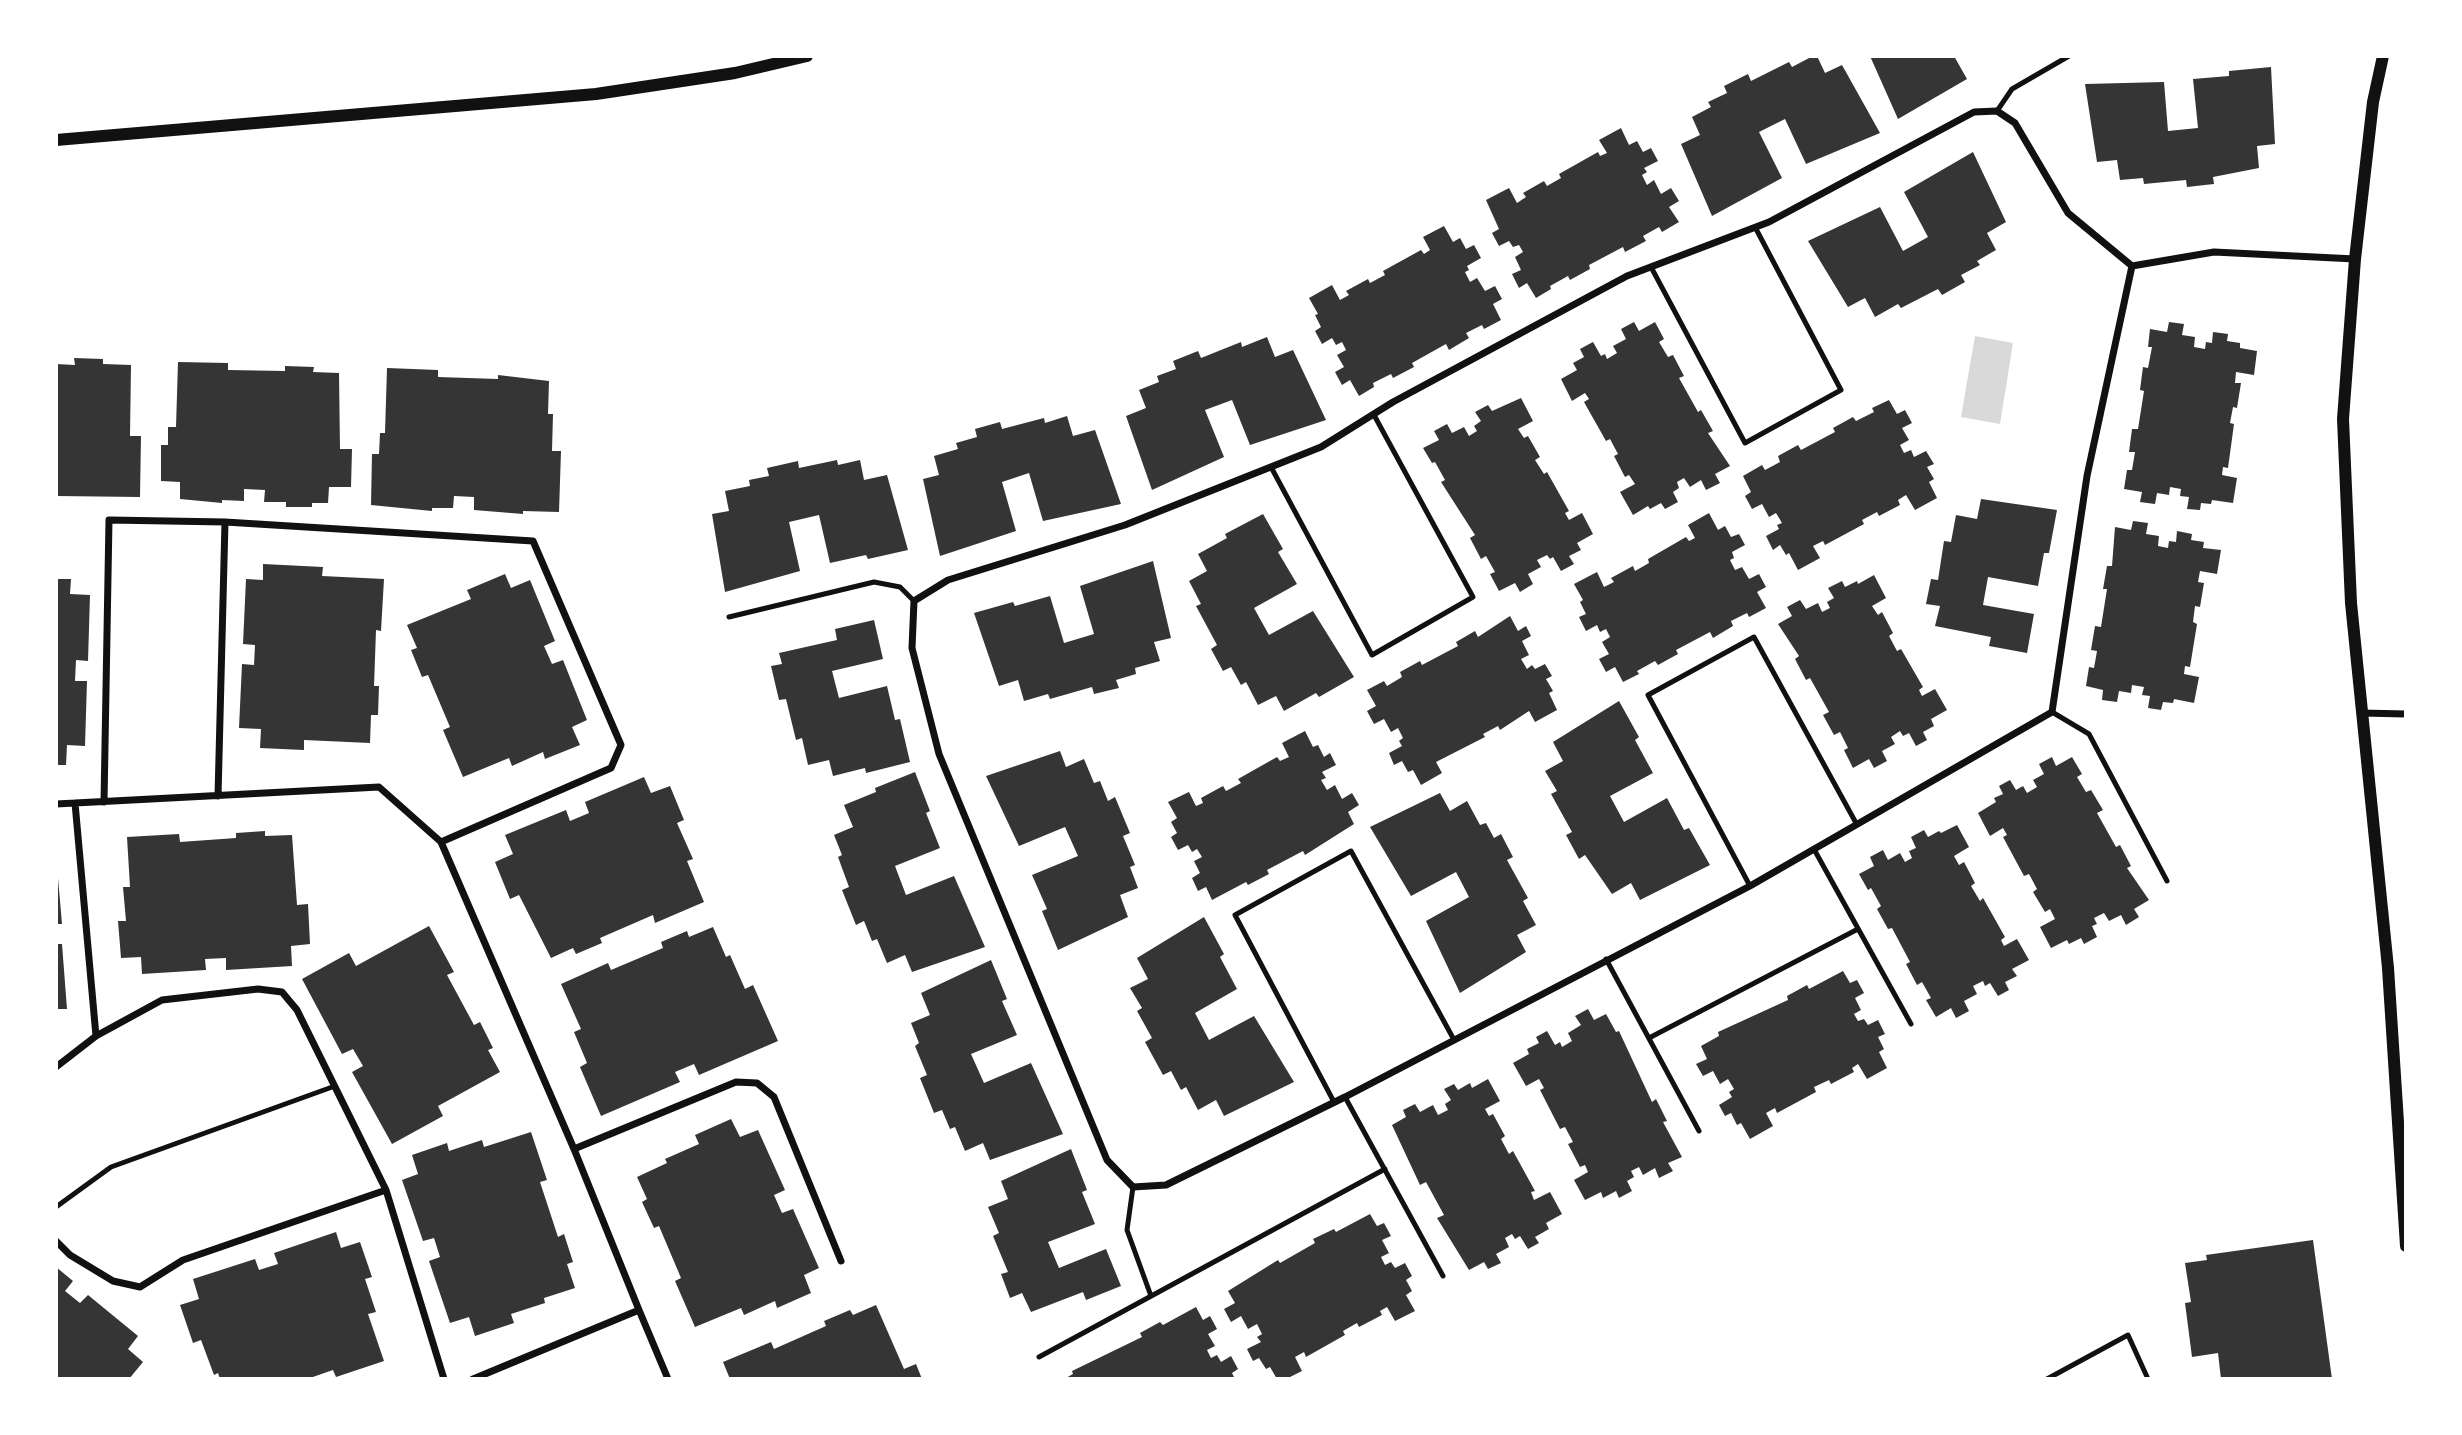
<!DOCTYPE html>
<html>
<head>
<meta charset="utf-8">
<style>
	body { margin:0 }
	#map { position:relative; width:2462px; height:1435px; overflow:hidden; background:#fff; font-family:"Sofia Sans Condensed",sans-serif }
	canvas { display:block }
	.frame { position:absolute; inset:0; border:58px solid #fff; pointer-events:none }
</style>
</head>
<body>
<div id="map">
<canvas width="2462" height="1435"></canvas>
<div class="frame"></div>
</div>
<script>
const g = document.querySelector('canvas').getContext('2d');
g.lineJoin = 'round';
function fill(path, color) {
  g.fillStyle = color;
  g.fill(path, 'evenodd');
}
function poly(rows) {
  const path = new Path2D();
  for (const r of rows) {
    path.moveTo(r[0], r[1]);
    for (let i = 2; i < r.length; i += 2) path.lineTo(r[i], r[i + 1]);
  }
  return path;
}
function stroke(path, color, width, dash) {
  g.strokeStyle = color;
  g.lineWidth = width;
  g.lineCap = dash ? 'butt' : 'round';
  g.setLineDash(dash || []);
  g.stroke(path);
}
fill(poly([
	[1975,336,2013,343,2000,424,1961,417]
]), '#d9d9d9');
fill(poly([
	[1813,56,1817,56,1825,73,1842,65,1880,133,1806,164,1785,119,1759,132,1782,178,1712,216,1681,144,1700,135,1692,117,1711,107,1708,102,1727,93,1724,86,1748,74,1751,81,1789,62,1792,67],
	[1870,56,1954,56,1967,79,1898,119],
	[2271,67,2275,144,2257,146,2259,168,2213,177,2214,184,2187,187,2186,180,2144,184,2143,178,2120,180,2117,160,2097,162,2085,84,2164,82,2168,131,2198,128,2193,79,2229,76,2229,71],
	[1621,128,1629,145,1637,141,1643,152,1651,148,1658,161,1644,168,1647,172,1642,175,1647,185,1654,180,1661,194,1671,188,1679,201,1669,207,1679,222,1662,232,1659,227,1643,236,1646,241,1625,252,1623,247,1589,265,1590,269,1570,280,1568,276,1550,286,1551,289,1536,298,1527,283,1519,288,1512,274,1521,270,1515,257,1523,252,1519,245,1513,247,1509,241,1499,246,1492,233,1499,229,1486,200,1509,188,1517,203,1526,197,1523,193,1544,181,1547,186,1561,178,1559,174,1598,152,1600,156,1607,153,1599,140],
	[1973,152,2006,222,1987,233,1996,250,1977,261,1980,265,1961,275,1965,282,1942,295,1938,289,1901,308,1898,304,1875,317,1865,298,1848,307,1808,241,1880,207,1903,251,1928,237,1904,192],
	[1444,226,1453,242,1460,238,1466,249,1474,245,1481,258,1467,266,1469,270,1465,272,1470,282,1477,278,1485,291,1495,286,1502,299,1493,304,1501,320,1484,329,1482,325,1466,333,1469,338,1449,350,1446,344,1412,363,1414,367,1393,378,1391,374,1373,383,1374,387,1359,396,1350,380,1342,385,1335,372,1344,367,1337,355,1346,350,1342,342,1336,345,1332,338,1322,344,1315,331,1321,327,1315,315,1318,314,1309,298,1332,285,1340,300,1349,295,1346,291,1368,279,1370,283,1385,275,1383,271,1421,250,1424,254,1430,250,1423,237],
	[1634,322,1639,331,1655,322,1664,339,1659,342,1668,357,1673,355,1684,376,1679,378,1698,412,1701,410,1713,431,1708,433,1730,466,1715,474,1720,483,1706,490,1701,480,1690,487,1684,478,1677,482,1679,488,1673,492,1678,502,1665,509,1661,503,1650,509,1648,506,1633,515,1620,492,1635,484,1629,475,1625,477,1614,456,1618,454,1610,439,1606,441,1584,402,1589,399,1585,393,1572,401,1561,379,1577,370,1573,363,1584,357,1580,349,1593,342,1601,356,1605,354,1607,359,1617,353,1613,346,1626,339,1621,329],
	[2169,322,2184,324,2182,335,2195,337,2194,347,2205,349,2206,342,2212,343,2213,332,2228,334,2227,341,2240,343,2240,348,2257,351,2254,375,2236,372,2235,383,2241,383,2237,408,2233,407,2230,423,2234,424,2228,468,2223,467,2222,475,2237,478,2233,503,2212,500,2211,504,2201,503,2200,510,2187,509,2189,497,2180,496,2181,489,2170,487,2169,495,2157,493,2155,504,2140,502,2142,492,2124,489,2127,470,2132,470,2135,452,2129,452,2132,429,2138,429,2144,391,2140,390,2143,367,2148,368,2152,347,2148,347,2150,329,2167,332],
	[1267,337,1275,357,1293,350,1326,420,1250,445,1232,400,1205,410,1224,457,1152,490,1126,416,1146,408,1139,390,1159,382,1157,376,1176,369,1173,361,1198,351,1201,358,1241,342,1242,347],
	[74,358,103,359,103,364,131,365,130,436,141,436,140,497,56,496,56,364,75,365],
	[178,362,228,363,228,370,285,371,285,366,314,367,313,372,339,373,340,449,352,449,351,487,329,487,328,503,312,503,312,507,286,507,286,502,264,502,265,490,244,489,244,501,222,500,222,503,180,499,180,482,161,481,161,445,168,445,168,427,176,427],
	[387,368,438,370,438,377,498,379,498,375,549,381,548,414,553,414,552,451,561,451,559,512,523,511,523,514,474,510,474,497,454,496,453,508,432,508,432,511,371,505,372,454,379,454,380,433,385,433],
	[1521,398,1533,421,1518,429,1524,438,1528,436,1540,457,1535,460,1544,474,1547,472,1569,511,1565,513,1569,520,1582,513,1593,534,1577,543,1581,550,1569,556,1574,564,1561,571,1553,557,1550,559,1547,555,1537,560,1541,567,1528,574,1533,584,1520,592,1515,583,1499,591,1490,574,1495,572,1486,556,1481,559,1470,538,1475,535,1441,482,1445,480,1435,462,1432,463,1423,448,1439,440,1434,431,1447,424,1452,433,1464,427,1469,436,1477,431,1474,426,1481,421,1475,412,1488,405,1492,411],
	[1889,400,1897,414,1905,410,1912,423,1902,428,1909,440,1900,445,1904,453,1911,450,1914,457,1926,451,1934,464,1927,467,1934,479,1929,482,1937,498,1915,510,1906,495,1898,500,1900,505,1879,516,1877,512,1862,520,1864,524,1825,545,1823,541,1813,546,1820,558,1798,570,1789,553,1786,555,1780,545,1773,550,1766,536,1779,529,1777,525,1782,523,1776,513,1769,517,1762,504,1752,509,1745,496,1751,492,1743,476,1762,465,1765,470,1780,462,1778,456,1798,445,1801,450,1835,432,1833,428,1853,417,1856,421,1874,412,1872,408],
	[1067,416,1073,436,1095,430,1121,504,1043,521,1029,473,1002,482,1016,531,940,556,923,479,939,475,934,456,958,449,956,443,977,437,975,429,1000,422,1002,429,1044,418,1045,423],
	[837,460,838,465,860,460,864,480,887,475,908,550,868,559,866,555,830,563,819,515,789,522,800,571,725,592,712,514,729,511,725,491,750,486,749,480,769,476,767,468,798,461,799,468],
	[1981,499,2057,510,2049,553,2044,553,2038,586,1988,577,1983,605,2034,614,2027,653,1989,646,1991,637,1935,626,1940,606,1926,604,1931,579,1938,580,1944,541,1951,542,1956,515,1977,519],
	[1709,513,1718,530,1725,526,1731,537,1739,534,1745,545,1732,552,1734,558,1730,560,1735,570,1742,567,1749,579,1759,574,1766,587,1757,592,1766,608,1749,617,1747,613,1731,621,1733,626,1713,638,1710,632,1676,650,1678,654,1658,665,1655,661,1637,671,1639,674,1623,682,1615,667,1606,672,1599,659,1609,654,1602,642,1610,637,1606,629,1600,632,1597,625,1586,631,1579,617,1586,614,1580,602,1583,600,1574,584,1597,572,1604,587,1614,582,1611,578,1633,566,1635,571,1649,563,1648,559,1686,537,1689,541,1695,538,1688,525],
	[1263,514,1283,549,1278,552,1297,584,1254,608,1269,635,1313,611,1354,677,1319,697,1316,693,1284,711,1276,696,1258,705,1246,682,1241,685,1231,667,1223,671,1211,649,1217,645,1196,606,1201,604,1189,581,1207,571,1198,554,1227,538,1225,534],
	[2133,521,2148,523,2146,534,2159,536,2158,546,2168,548,2169,541,2176,542,2177,531,2192,534,2191,540,2204,542,2203,548,2221,550,2217,574,2200,571,2198,582,2204,583,2200,607,2195,606,2193,622,2197,624,2190,667,2185,666,2184,674,2199,677,2194,703,2174,699,2173,703,2163,702,2161,710,2148,708,2150,696,2142,695,2144,687,2132,685,2131,693,2119,691,2117,702,2102,700,2103,690,2086,686,2089,667,2094,668,2097,651,2091,650,2095,626,2101,627,2107,589,2103,589,2107,566,2112,566,2115,527,2131,530],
	[1153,561,1171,638,1154,642,1160,661,1135,668,1136,674,1116,680,1119,688,1094,694,1092,687,1050,699,1048,694,1024,701,1018,680,999,686,974,613,1013,602,1015,606,1050,596,1064,643,1094,634,1080,586],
	[263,564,323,567,322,576,384,579,381,631,376,630,374,686,379,686,378,715,371,715,370,743,304,740,304,750,260,748,261,729,239,728,242,664,254,665,255,645,243,644,246,579,263,580],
	[505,574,511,588,530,580,555,641,544,646,552,664,563,660,587,720,572,727,580,745,545,759,543,752,512,766,509,758,463,777,443,730,450,727,428,675,422,677,411,650,417,648,407,625,471,599,467,590],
	[1874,575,1886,598,1872,606,1878,615,1882,612,1893,633,1889,636,1897,651,1901,649,1923,687,1919,690,1922,696,1935,689,1947,710,1931,719,1934,726,1923,732,1927,740,1916,746,1909,733,1903,736,1900,731,1891,737,1895,744,1882,751,1887,761,1874,768,1869,759,1853,768,1844,750,1848,748,1840,732,1834,735,1823,715,1829,712,1810,678,1806,680,1795,659,1799,656,1778,624,1792,616,1787,607,1800,600,1806,609,1818,603,1822,612,1830,608,1827,602,1834,598,1828,588,1842,581,1845,587,1857,581,1858,584],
	[56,579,71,579,70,594,90,595,88,661,76,660,75,681,87,681,85,746,67,745,66,765,56,765],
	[1510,616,1518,631,1526,626,1531,636,1522,641,1529,655,1521,659,1527,669,1532,665,1535,669,1545,664,1552,676,1546,679,1553,691,1549,693,1557,710,1535,722,1529,711,1500,730,1498,726,1483,734,1485,737,1436,762,1442,773,1421,785,1413,770,1408,772,1402,761,1394,765,1389,753,1402,746,1399,741,1403,738,1398,728,1391,732,1384,719,1374,724,1367,711,1376,706,1367,690,1384,681,1387,686,1402,677,1400,672,1420,661,1422,665,1458,646,1456,642,1475,631,1478,637],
	[874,620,883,659,832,671,839,698,887,686,895,720,900,719,910,762,866,773,865,768,833,776,829,760,808,765,802,738,796,740,786,699,779,700,771,666,782,664,779,653,837,640,835,629],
	[1619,701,1639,737,1635,740,1653,773,1610,796,1624,822,1667,798,1684,830,1689,828,1710,865,1640,900,1631,883,1612,894,1585,855,1579,859,1566,835,1572,832,1551,794,1557,791,1545,771,1563,761,1553,742],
	[1305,731,1313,747,1318,745,1324,757,1330,753,1336,765,1322,772,1326,778,1321,780,1327,790,1335,785,1342,799,1352,793,1359,805,1348,812,1354,824,1305,855,1303,851,1267,870,1269,874,1248,885,1246,882,1212,900,1206,887,1198,891,1192,878,1200,873,1194,861,1202,857,1197,849,1192,852,1188,845,1178,850,1171,837,1177,833,1171,822,1177,818,1168,802,1189,792,1196,806,1203,803,1201,798,1223,786,1226,791,1241,783,1238,779,1277,757,1280,761,1289,757,1282,743],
	[1060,751,1066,767,1084,759,1094,783,1100,781,1108,801,1115,797,1130,833,1123,836,1135,865,1130,867,1138,888,1120,895,1128,917,1058,950,1042,911,1047,909,1032,875,1078,856,1065,827,1019,846,986,776],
	[2052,757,2056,766,2072,757,2082,774,2077,777,2086,792,2091,790,2103,810,2097,813,2116,847,2120,845,2131,866,2127,868,2149,900,2134,909,2139,917,2126,925,2121,915,2109,921,2104,913,2094,918,2097,924,2092,926,2097,937,2084,944,2081,938,2069,944,2067,940,2051,948,2040,927,2055,919,2050,909,2045,912,2033,892,2037,889,2029,874,2024,876,2003,837,2007,835,2003,828,1990,836,1978,813,1996,802,1994,798,2003,794,1999,786,2010,780,2016,790,2023,786,2027,793,2037,787,2033,780,2044,774,2039,764],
	[915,772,930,811,926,813,940,848,895,866,906,895,954,876,985,947,912,972,905,955,887,963,877,939,872,941,864,921,856,925,842,890,849,887,838,857,842,855,834,835,853,827,844,805,876,792,875,788],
	[644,777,651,793,670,786,684,820,677,823,693,859,687,861,704,902,655,923,653,915,600,938,602,943,576,954,573,948,551,958,519,895,510,899,495,862,513,854,505,835,566,810,570,821,589,813,585,802],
	[1440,793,1450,811,1467,801,1480,825,1486,823,1494,838,1501,834,1513,857,1507,860,1528,898,1523,901,1536,925,1517,935,1526,952,1460,993,1426,921,1469,897,1456,872,1411,896,1370,827],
	[1957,825,1969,847,1954,856,1959,865,1964,862,1975,883,1971,886,1980,901,1983,898,2005,937,2001,940,2004,946,2017,939,2029,960,2012,969,2017,976,2005,982,2009,990,1998,996,1990,983,1985,986,1983,981,1973,986,1977,994,1964,1001,1969,1011,1956,1018,1951,1008,1936,1017,1926,1000,1931,998,1922,982,1917,985,1906,964,1910,962,1892,928,1888,929,1877,909,1881,906,1871,888,1868,890,1859,874,1874,866,1870,857,1883,850,1888,860,1900,853,1905,862,1912,858,1909,851,1916,848,1911,837,1924,830,1928,837,1939,831,1941,833],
	[265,831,265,836,292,835,297,905,308,904,310,944,291,946,292,966,226,970,226,958,205,959,206,970,142,974,141,957,121,958,118,921,126,921,123,887,130,887,127,837,179,834,180,842,236,838,236,833],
	[56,878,58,878,62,924,56,924],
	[1204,917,1224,954,1220,957,1237,989,1195,1013,1209,1040,1254,1016,1294,1082,1224,1116,1216,1100,1198,1110,1186,1087,1181,1090,1171,1071,1163,1075,1145,1042,1152,1038,1137,1011,1142,1008,1130,988,1148,979,1137,958],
	[429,926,454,972,447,975,474,1025,480,1022,493,1048,488,1050,500,1072,438,1106,443,1116,392,1144,352,1072,363,1066,353,1049,342,1054,302,979,349,953,356,966],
	[713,927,726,957,730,955,745,989,753,985,778,1041,699,1075,694,1064,675,1072,680,1082,601,1116,580,1067,587,1063,574,1032,581,1029,561,984,608,963,611,970,663,948,661,942,687,931,689,937],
	[56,944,62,944,67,1009,56,1009],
	[991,960,1007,999,1002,1001,1017,1035,971,1054,984,1083,1031,1063,1063,1134,990,1160,983,1143,965,1151,955,1127,950,1129,942,1110,934,1113,920,1078,927,1075,915,1046,919,1043,911,1023,930,1015,921,993],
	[1843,971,1850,983,1857,980,1864,993,1855,998,1861,1010,1854,1014,1858,1021,1864,1019,1868,1025,1878,1020,1885,1034,1878,1037,1884,1049,1879,1052,1887,1068,1867,1079,1858,1064,1852,1068,1854,1072,1831,1084,1829,1080,1814,1087,1816,1092,1777,1113,1775,1108,1766,1113,1773,1126,1750,1139,1741,1123,1737,1125,1731,1113,1725,1116,1719,1105,1732,1097,1729,1092,1734,1089,1728,1079,1720,1084,1713,1071,1703,1076,1696,1064,1707,1059,1701,1046,1719,1036,1718,1032,1788,1000,1787,996,1807,985,1809,989],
	[1588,1009,1594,1020,1606,1014,1616,1032,1619,1031,1652,1102,1656,1099,1667,1121,1663,1122,1682,1157,1668,1163,1673,1171,1659,1178,1655,1168,1643,1175,1639,1167,1631,1171,1634,1177,1627,1181,1632,1191,1619,1198,1616,1191,1603,1198,1601,1192,1585,1200,1574,1180,1588,1172,1585,1165,1580,1167,1568,1144,1573,1142,1565,1127,1560,1129,1540,1090,1544,1088,1539,1079,1526,1086,1513,1063,1529,1054,1527,1049,1539,1043,1536,1037,1547,1031,1555,1045,1560,1042,1562,1047,1572,1041,1568,1033,1581,1025,1575,1016],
	[1488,1079,1500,1101,1485,1109,1489,1116,1493,1114,1505,1136,1501,1139,1509,1154,1513,1151,1535,1191,1531,1192,1534,1200,1550,1192,1562,1214,1546,1223,1549,1229,1535,1237,1539,1243,1528,1249,1520,1236,1515,1239,1512,1234,1505,1238,1509,1247,1496,1254,1501,1263,1488,1269,1484,1262,1469,1270,1437,1218,1444,1215,1426,1182,1420,1185,1392,1125,1406,1117,1403,1110,1415,1104,1420,1112,1433,1105,1438,1115,1448,1110,1445,1104,1451,1100,1444,1089,1454,1084,1458,1090,1470,1083,1472,1088],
	[731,1119,740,1137,758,1130,785,1190,774,1195,782,1213,793,1209,819,1268,804,1275,811,1293,777,1308,775,1301,744,1315,741,1308,695,1327,675,1281,681,1278,659,1226,654,1228,642,1202,647,1199,637,1177,667,1163,665,1159,699,1144,695,1135],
	[531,1132,547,1180,540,1182,558,1237,564,1234,573,1262,567,1264,575,1288,544,1298,545,1303,511,1314,514,1323,475,1336,469,1317,450,1323,429,1261,440,1257,434,1238,423,1241,402,1180,418,1174,412,1155,447,1143,449,1151,482,1140,484,1147],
	[1071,1149,1087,1190,1082,1192,1095,1224,1048,1242,1059,1268,1106,1249,1121,1286,1086,1300,1083,1292,1031,1312,1022,1293,1010,1298,1001,1274,1008,1272,993,1236,999,1233,988,1207,1008,1199,1001,1181],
	[1370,1214,1377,1226,1384,1223,1391,1236,1382,1240,1389,1253,1381,1257,1385,1265,1391,1262,1395,1268,1405,1263,1412,1276,1406,1280,1412,1291,1406,1295,1415,1311,1395,1321,1387,1307,1380,1311,1382,1315,1359,1327,1357,1323,1343,1331,1345,1335,1306,1357,1304,1352,1295,1357,1302,1371,1286,1379,1277,1379,1270,1367,1266,1369,1259,1358,1253,1361,1247,1349,1261,1342,1257,1337,1262,1334,1257,1324,1248,1329,1241,1316,1231,1322,1224,1309,1235,1303,1228,1291,1278,1260,1280,1263,1315,1243,1313,1239,1334,1229,1336,1232],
	[336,1232,341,1248,360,1242,372,1277,365,1279,376,1312,368,1314,384,1361,336,1377,333,1370,307,1379,220,1379,218,1373,214,1375,201,1340,193,1343,180,1305,199,1299,193,1279,255,1259,259,1270,278,1264,274,1253],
	[2313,1240,2332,1379,2221,1379,2218,1353,2192,1357,2185,1303,2191,1302,2185,1263,2207,1260,2206,1255],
	[56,1267,73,1281,65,1291,80,1303,88,1295,138,1336,128,1349,143,1362,129,1379,56,1379],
	[876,1305,904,1369,916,1364,922,1379,730,1379,723,1362,771,1342,774,1349,826,1326,824,1321,850,1310,853,1315],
	[1196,1307,1203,1320,1210,1316,1217,1329,1208,1334,1215,1346,1207,1350,1211,1358,1217,1355,1221,1362,1231,1356,1238,1369,1232,1373,1235,1379,1064,1379,1073,1374,1072,1371,1142,1337,1140,1333,1160,1322,1163,1325]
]), '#353535');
stroke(poly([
	[1997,111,2012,89,2069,56],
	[1651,267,1745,443,1841,390,1755,227],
	[1271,467,1372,655,1473,597,1374,415],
	[729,617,874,582,900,587,914,601],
	[2052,712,2089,734,2167,881],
	[1815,851,1911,1024],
	[1750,886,1648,695,1754,637,1856,823],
	[1606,959,1699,1131],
	[1649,1038,1858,929],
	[1345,1097,1443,1276],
	[1334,1102,1235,915,1351,851,1453,1038],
	[1133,1187,1127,1230,1151,1296],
	[56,1207,111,1167,335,1086],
	[1039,1357,1385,1169],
	[2047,1379,2128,1335,2148,1379]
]), '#111', 5);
stroke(poly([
	[2132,266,2087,476,2052,712,1750,886,1345,1097,1166,1185,1133,1187,1107,1160,939,754,912,648,914,601,948,580,1125,525,1321,447,1393,402,1627,276,1769,222,1974,112,1997,111,2015,123,2068,213,2132,266,2214,252,2355,259],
	[2361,713,2406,714],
	[218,796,225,522],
	[104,802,109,520,225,522,533,541,621,745,611,768,441,842],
	[56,804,379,787,441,842,574,1149,639,1310,473,1379],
	[96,1036,162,1000,258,989,282,992,297,1010,386,1190,444,1379],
	[56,1067,96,1036,75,803],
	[574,1149,736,1082,757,1083,774,1097,841,1261],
	[56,1241,70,1255,113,1281,140,1287,183,1260,386,1190],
	[639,1310,668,1379]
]), '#111', 7);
stroke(poly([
	[2383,56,2373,102,2355,259,2343,419,2351,603,2388,968,2406,1246],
	[56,140,596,94,735,73,807,56]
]), '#111', 12);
</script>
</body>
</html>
